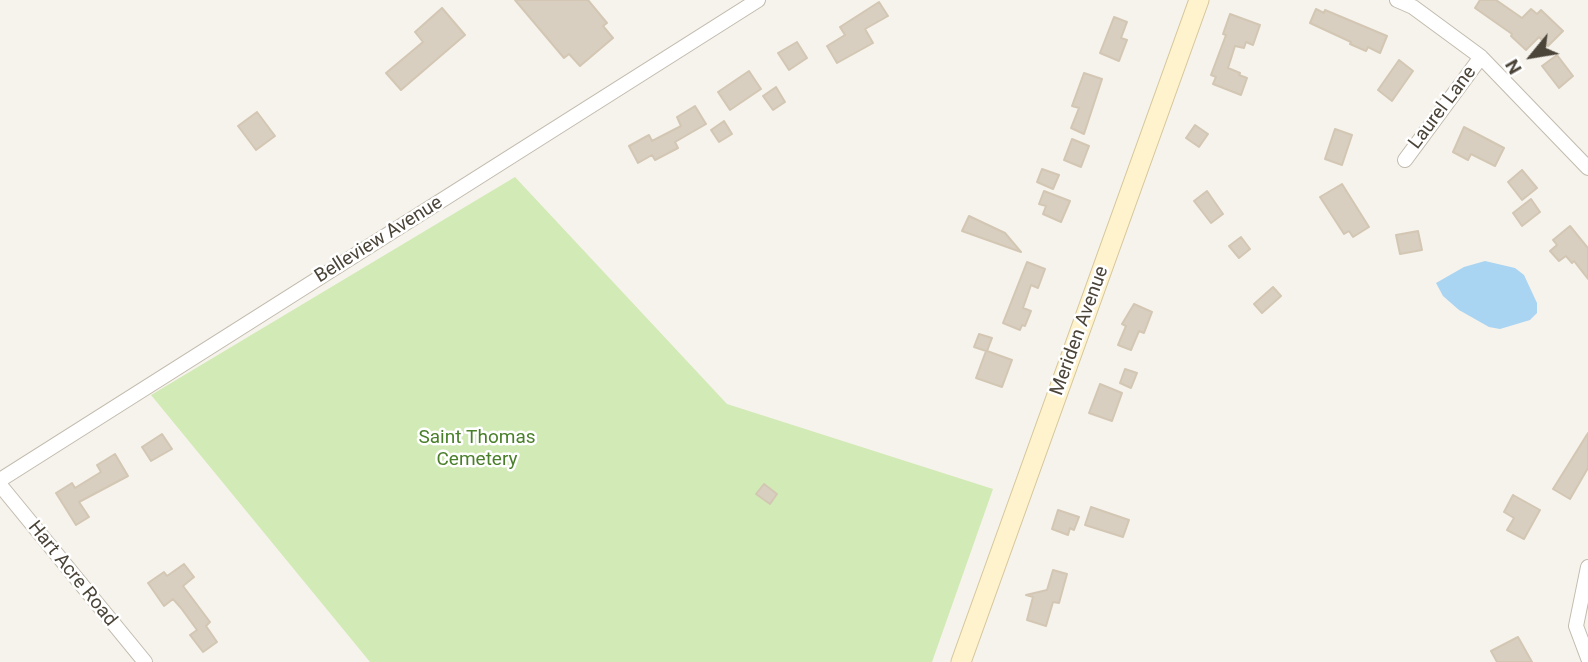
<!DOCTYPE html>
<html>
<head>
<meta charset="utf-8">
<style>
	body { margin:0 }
	#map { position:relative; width:1588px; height:662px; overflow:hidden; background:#f6f3ec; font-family:Roboto,sans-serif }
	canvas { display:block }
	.north { position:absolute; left:1497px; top:21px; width:70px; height:70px; -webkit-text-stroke:5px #fff; paint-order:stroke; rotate:240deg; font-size:19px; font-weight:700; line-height:28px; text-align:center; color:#4b4439 }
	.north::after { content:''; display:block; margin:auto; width:24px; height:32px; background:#4b4439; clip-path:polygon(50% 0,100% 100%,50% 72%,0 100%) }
</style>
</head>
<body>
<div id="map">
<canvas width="1588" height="662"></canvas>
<div class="north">N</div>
</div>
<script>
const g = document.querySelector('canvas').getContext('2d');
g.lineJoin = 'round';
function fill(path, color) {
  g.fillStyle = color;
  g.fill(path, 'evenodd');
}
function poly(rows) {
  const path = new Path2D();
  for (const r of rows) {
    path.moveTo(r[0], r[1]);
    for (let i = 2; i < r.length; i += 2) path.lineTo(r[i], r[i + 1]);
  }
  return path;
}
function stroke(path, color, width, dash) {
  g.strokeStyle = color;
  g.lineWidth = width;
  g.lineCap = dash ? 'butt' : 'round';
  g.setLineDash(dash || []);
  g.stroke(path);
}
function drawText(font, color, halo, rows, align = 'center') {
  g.font = font + ' Roboto,sans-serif';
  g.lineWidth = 5;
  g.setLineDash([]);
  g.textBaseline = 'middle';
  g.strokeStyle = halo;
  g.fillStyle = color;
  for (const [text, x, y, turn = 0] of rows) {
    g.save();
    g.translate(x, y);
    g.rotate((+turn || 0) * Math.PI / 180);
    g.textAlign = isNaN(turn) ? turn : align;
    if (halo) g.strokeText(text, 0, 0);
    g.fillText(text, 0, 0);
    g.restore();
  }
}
fill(poly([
	[515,177,727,404,993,489,932,662,370,662,151,395]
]), '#d2eab5');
fill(poly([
	[1485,261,1515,268,1524,275,1537,303,1537,313,1530,320,1500,329,1489,327,1459,310,1443,296,1436,283,1464,267]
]), '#a9d4f2');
const building = poly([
	[515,0,588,0,607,23,603,26,613,38,580,66,569,54,564,58,515,0],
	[1480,0,1496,0,1522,18,1531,9,1537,14,1541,10,1563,31,1548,46,1539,37,1526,50,1511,36,1512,34,1475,8,1480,0],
	[879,2,888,16,865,29,873,43,837,63,827,46,845,35,840,27,879,2],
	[442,8,465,35,401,90,386,73,423,42,415,32,442,8],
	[1316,9,1324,13,1325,10,1387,36,1380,53,1368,47,1366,51,1350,44,1351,42,1310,23,1316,9],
	[1230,14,1260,25,1253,45,1246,42,1244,48,1235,46,1228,68,1240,73,1239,75,1247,78,1241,95,1213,84,1216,77,1211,75,1226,35,1223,34,1230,14],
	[1114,17,1127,22,1121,38,1127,40,1119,61,1100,53,1114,17],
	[797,42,807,58,789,70,778,53,797,42],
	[1557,55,1573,76,1559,88,1542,66,1557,55],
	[1399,60,1413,71,1392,101,1378,90,1399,60],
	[749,71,761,89,730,110,718,92,749,71],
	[1084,73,1102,79,1084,134,1071,128,1079,108,1072,106,1084,73],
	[776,87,785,102,773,110,763,96,776,87],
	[695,106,706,124,675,142,678,148,655,160,652,155,638,163,629,146,649,135,652,141,681,126,677,117,695,106],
	[257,112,275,136,256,150,238,126,257,112],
	[724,121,732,134,719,142,711,130,724,121],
	[1195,125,1208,134,1199,147,1186,138,1195,125],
	[1464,127,1504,148,1495,166,1471,154,1468,160,1453,152,1464,127],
	[1335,129,1352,135,1342,165,1325,159,1335,129],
	[1072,139,1089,146,1081,167,1064,160,1072,139],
	[1042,169,1059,175,1053,189,1037,182,1042,169],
	[1522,170,1537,188,1522,200,1508,182,1522,170],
	[1342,184,1369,227,1353,237,1349,231,1344,234,1320,197,1342,184],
	[1044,191,1070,201,1061,222,1043,214,1046,206,1039,204,1044,191],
	[1207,191,1223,214,1211,223,1194,201,1207,191],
	[1531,199,1540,212,1522,226,1513,213,1531,199],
	[969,216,1005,233,1021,252,962,231,969,216],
	[1570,226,1588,248,1588,279,1574,261,1572,263,1566,256,1559,261,1550,251,1557,245,1553,240,1570,226],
	[1418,231,1422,250,1400,254,1396,235,1418,231],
	[1241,237,1250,249,1239,258,1229,246,1241,237],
	[1027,262,1045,269,1038,288,1031,285,1023,308,1031,311,1025,326,1022,325,1020,330,1003,323,1027,262],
	[1273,287,1281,296,1262,313,1254,304,1273,287],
	[1134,304,1152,312,1144,333,1139,331,1131,350,1118,345,1126,326,1122,324,1134,304],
	[979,334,992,338,987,351,1012,360,1002,387,976,378,986,351,974,347,979,334],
	[1125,369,1137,373,1131,388,1120,383,1125,369],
	[1100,384,1122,393,1112,421,1089,413,1100,384],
	[1588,433,1588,468,1570,499,1553,489,1588,433],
	[162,434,172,449,151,461,142,447,162,434],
	[115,454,128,476,79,502,89,517,76,525,56,493,72,483,75,488,101,472,97,465,115,454],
	[764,484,777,494,770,504,756,494,764,484],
	[1513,495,1540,510,1524,539,1507,530,1514,518,1504,512,1513,495],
	[1091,507,1129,520,1123,537,1085,525,1091,507],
	[1058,510,1079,517,1074,530,1070,528,1068,535,1052,529,1058,510],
	[184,564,194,577,183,586,210,622,206,626,217,642,203,652,190,635,197,630,181,608,173,599,164,606,148,583,164,572,167,576,184,564],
	[1053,570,1067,574,1059,603,1053,602,1046,626,1027,620,1033,597,1026,595,1047,590,1053,570],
	[1518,637,1532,662,1497,662,1491,651,1518,637]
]);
fill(building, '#d8cfc1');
stroke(building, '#d3c7b4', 2);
const street = poly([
	[1397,0,1413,7,1481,57,1588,168],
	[1405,160,1481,57],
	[0,480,758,0],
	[0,485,145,662],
	[1588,567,1576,626,1588,658]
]);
const secondary = poly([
	[961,662,1199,0]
]);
stroke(street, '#c2bbae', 16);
stroke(secondary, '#d6c79b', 21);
stroke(street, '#fff', 14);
stroke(secondary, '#fff3cd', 19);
drawText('19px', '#4b4439', '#fff', [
	["Laurel Lane",1443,108,-53],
	["Belleview Avenue",379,240,-32],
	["Meriden Avenue",1080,331,-70],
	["Hart Acre Road",72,574,51]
]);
drawText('19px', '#4a7f2a', '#fff', [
	["Saint Thomas",477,438],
	["Cemetery",477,460]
]);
</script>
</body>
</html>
